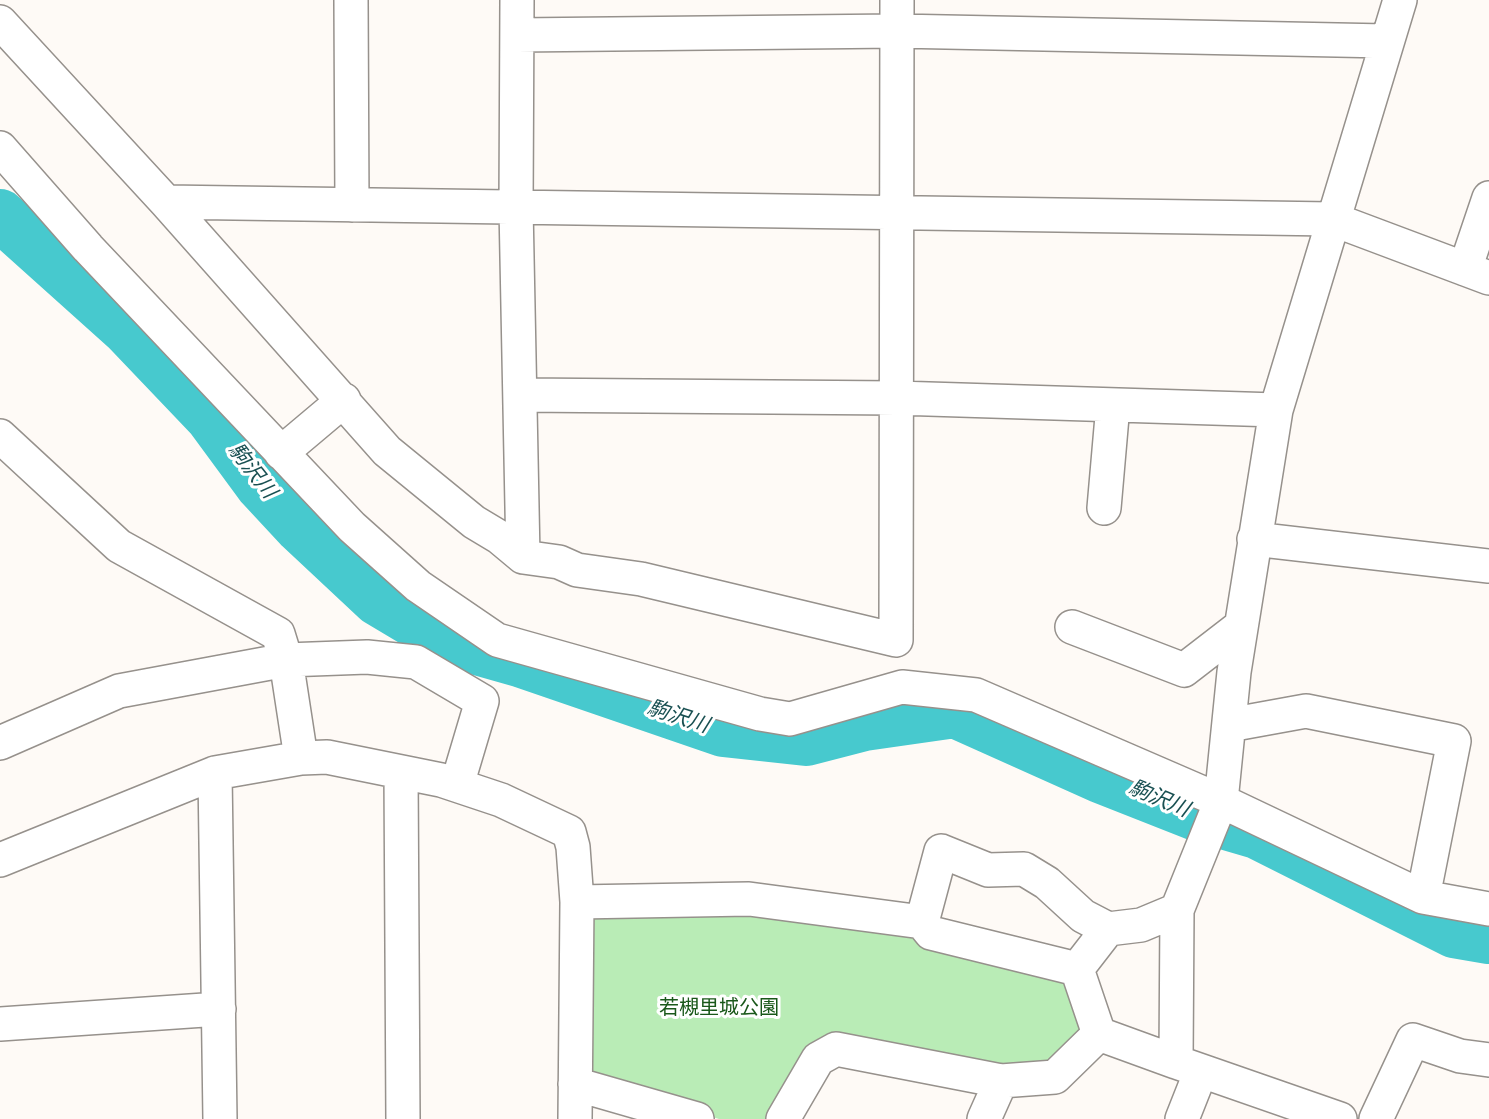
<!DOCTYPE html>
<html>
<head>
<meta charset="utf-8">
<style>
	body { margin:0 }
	canvas { display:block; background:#fefaf6 }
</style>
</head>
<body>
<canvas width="1489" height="1119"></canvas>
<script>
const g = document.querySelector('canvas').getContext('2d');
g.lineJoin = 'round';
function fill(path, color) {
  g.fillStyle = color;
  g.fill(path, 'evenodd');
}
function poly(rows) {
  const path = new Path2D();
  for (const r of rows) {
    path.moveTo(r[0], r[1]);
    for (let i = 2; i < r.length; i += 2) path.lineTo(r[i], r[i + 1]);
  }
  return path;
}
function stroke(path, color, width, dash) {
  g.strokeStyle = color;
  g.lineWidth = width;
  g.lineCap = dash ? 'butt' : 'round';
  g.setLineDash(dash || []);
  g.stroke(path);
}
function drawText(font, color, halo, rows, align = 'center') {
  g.font = font + ' "Noto Sans","Noto Sans JP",sans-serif';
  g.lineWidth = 6;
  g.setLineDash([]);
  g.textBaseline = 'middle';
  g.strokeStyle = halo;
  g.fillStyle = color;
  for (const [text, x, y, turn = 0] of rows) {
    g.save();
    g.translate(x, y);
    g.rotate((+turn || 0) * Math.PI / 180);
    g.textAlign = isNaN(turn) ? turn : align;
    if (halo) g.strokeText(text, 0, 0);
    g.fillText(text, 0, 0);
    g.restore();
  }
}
fill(poly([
	[589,902,751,902,1077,969,1092,1023,1058,1067,996,1073,823,1040,781,1119,719,1119,587,1079]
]), '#b9ecb6');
stroke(poly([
	[0,215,128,330,211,417,261,485,300,527,378,600,445,640,519,661,723,731,806,740,864,725,955,712,1100,777,1199,816,1257,833,1454,932,1489,938]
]), '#47c9ce', 52);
const minor = poly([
	[351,0,352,205],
	[517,0,516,207,523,557],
	[0,22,166,202,387,451,474,522,499,537,523,557,559,562,577,570,641,579,896,640,897,0],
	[517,35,897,31,1386,41],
	[0,148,88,248,352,527,418,586,497,640,760,714,790,719,902,687,976,695,1221,801,1423,897,1454,741,1306,711,1229,725],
	[166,202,1332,219,1489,278],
	[1465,269,1489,198],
	[520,395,897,398,1276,410],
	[0,436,119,546,278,634,286,660,367,657,416,662,482,701,457,785],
	[281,453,344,400],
	[1104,508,1113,405],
	[1254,539,1489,566],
	[1072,627,1184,670,1241,626],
	[0,743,119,691,286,660,301,758],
	[401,772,403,1119],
	[215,773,220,1119],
	[0,860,215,773,301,758,327,757,441,780,501,800,569,832,573,847,577,902,575,1119],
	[1423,897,1489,909],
	[577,902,749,899,922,922,931,933,1077,969,1108,929],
	[922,922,941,851,988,870,1024,869,1047,883,1083,916,1108,929,1141,925,1177,910],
	[1077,969,1099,1034],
	[0,1024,219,1009],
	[1001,1081,1055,1077,1099,1034,1176,1062],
	[575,1084,697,1119],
	[783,1119,818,1059,836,1049,1001,1081,984,1119],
	[1182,1119,1201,1071],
	[1340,1119,1176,1062,1177,910,1221,801,1234,672,1276,410,1400,0],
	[1376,1119,1413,1040,1460,1056,1489,1060]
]);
stroke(minor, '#96918c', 36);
stroke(minor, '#fff', 33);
drawText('20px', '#1a581a', '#fff', [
	["若槻里城公園",719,1008]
]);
drawText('italic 21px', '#195052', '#fff', [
	["駒沢川",252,471,52],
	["駒沢川",678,717,18],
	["駒沢川",1159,799,23]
]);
</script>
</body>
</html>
